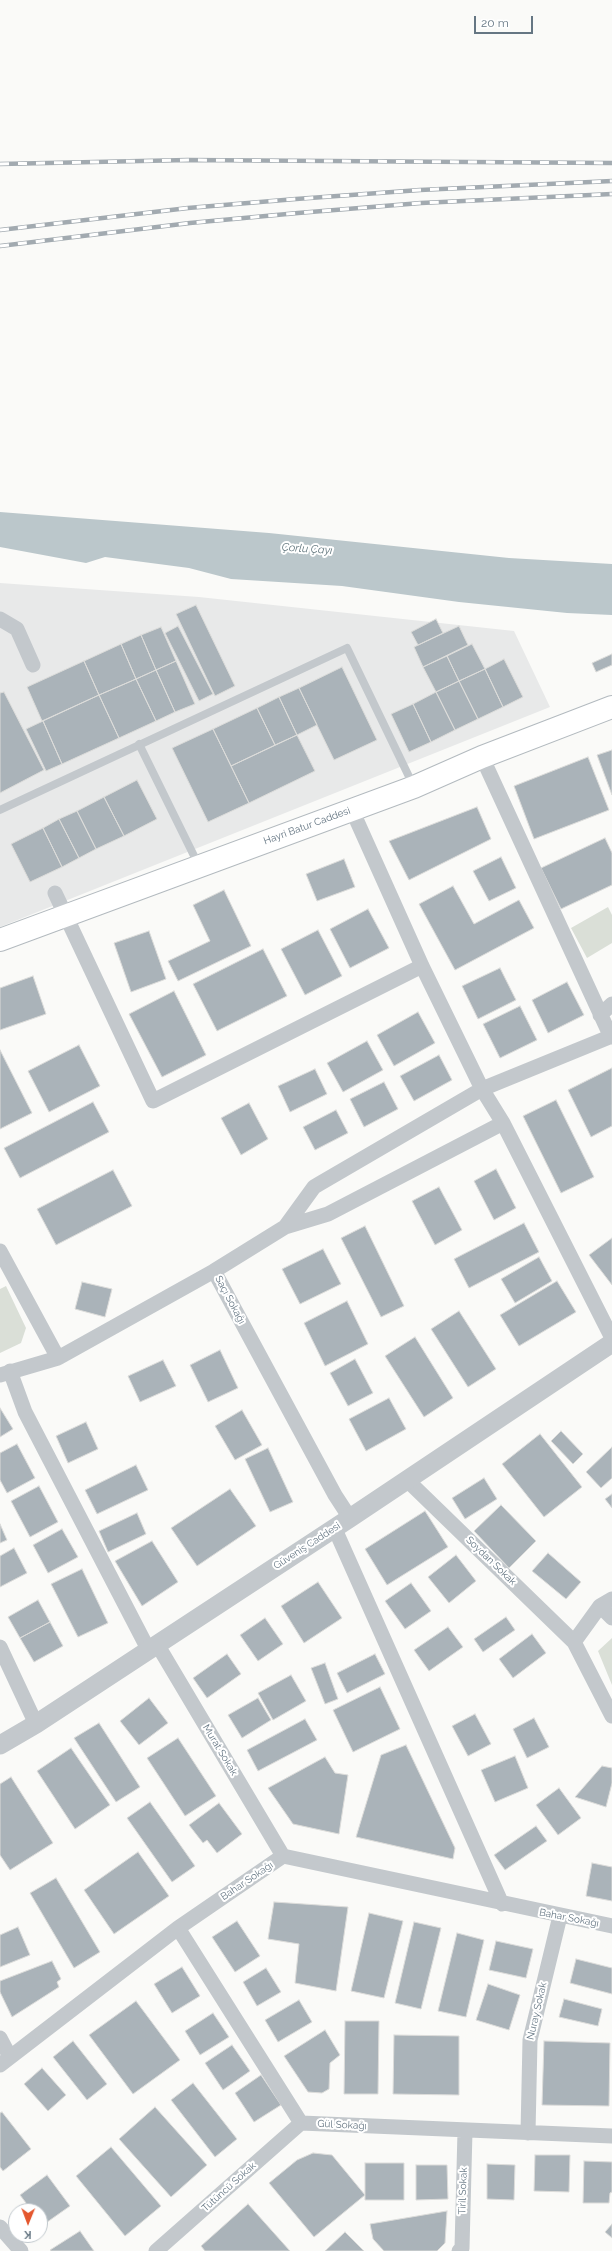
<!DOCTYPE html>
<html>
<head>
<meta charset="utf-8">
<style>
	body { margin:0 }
	#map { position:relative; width:612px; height:2251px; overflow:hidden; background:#fafaf8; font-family:Raleway,sans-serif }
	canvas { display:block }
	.north { position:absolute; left:8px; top:2203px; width:40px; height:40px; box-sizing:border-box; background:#fff; border:1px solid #c1c8cd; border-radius:50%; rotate:181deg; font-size:11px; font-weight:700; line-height:16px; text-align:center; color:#657683 }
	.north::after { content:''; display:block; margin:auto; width:14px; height:18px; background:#e4572e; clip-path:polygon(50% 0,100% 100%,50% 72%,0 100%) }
	.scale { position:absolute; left:474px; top:16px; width:59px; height:18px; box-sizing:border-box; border:2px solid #657683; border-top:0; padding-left:5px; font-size:12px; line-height:14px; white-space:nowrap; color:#657683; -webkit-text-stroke:3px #fff; paint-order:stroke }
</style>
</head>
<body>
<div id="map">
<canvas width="612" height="2251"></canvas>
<div class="north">K</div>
<div class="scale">20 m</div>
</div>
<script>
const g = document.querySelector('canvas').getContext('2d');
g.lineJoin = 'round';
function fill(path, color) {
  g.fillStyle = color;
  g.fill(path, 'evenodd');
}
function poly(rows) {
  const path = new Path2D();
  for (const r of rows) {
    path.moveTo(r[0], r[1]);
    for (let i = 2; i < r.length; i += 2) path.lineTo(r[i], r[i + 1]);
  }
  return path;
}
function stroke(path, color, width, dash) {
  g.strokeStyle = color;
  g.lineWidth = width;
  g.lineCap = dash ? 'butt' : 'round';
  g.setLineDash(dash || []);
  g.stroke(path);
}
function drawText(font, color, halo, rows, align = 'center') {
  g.font = font + ' Raleway,sans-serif';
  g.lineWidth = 4;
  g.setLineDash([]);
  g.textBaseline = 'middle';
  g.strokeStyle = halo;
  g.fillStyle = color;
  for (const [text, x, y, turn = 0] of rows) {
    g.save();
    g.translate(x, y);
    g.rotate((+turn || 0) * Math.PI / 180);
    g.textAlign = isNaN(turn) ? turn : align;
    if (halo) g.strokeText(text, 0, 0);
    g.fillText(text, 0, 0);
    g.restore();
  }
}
fill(poly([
	[0,583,199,597,514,631,550,707,0,927]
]), '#e8e9e9');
fill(poly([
	[608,907,612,915,612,943,587,958,571,928],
	[6,1286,26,1328,21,1343,0,1353,0,1289],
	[612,1638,612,1685,598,1651]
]), '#dadfd7');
fill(poly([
	[0,512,269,533,509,558,612,564,612,615,567,613,459,602,342,586,231,579,189,568,105,557,86,563,0,547]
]), '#bbc7cb');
const building = poly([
	[196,605,235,686,215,696,176,614,196,605],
	[436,619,443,633,418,645,411,632,436,619],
	[178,626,213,694,199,701,165,633,178,626],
	[459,626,468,645,423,667,414,647,459,626],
	[161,627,176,661,156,670,141,635,161,627],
	[141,635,156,670,136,679,121,644,141,635],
	[121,644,136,679,99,695,84,661,121,644],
	[472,644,485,669,459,681,447,656,472,644],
	[612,654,612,665,596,672,592,663,612,654],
	[447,656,459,681,436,692,423,667,447,656],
	[504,659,523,697,503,707,485,669,504,659],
	[84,661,99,695,42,721,27,687,84,661],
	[176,661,195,704,175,712,156,670,176,661],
	[342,667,377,740,334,760,299,688,342,667],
	[485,669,503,707,478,719,459,681,485,669],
	[156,670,175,712,156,721,136,679,156,670],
	[136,679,156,721,119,738,99,695,136,679],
	[459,681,478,719,455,730,436,692,459,681],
	[299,688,317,725,297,735,279,697,299,688],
	[4,692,44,770,0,793,0,693,4,692],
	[436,692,455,730,431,742,413,704,436,692],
	[99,695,119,738,62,764,43,721,99,695],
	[279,697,297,735,275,745,257,708,279,697],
	[413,704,431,742,409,752,391,714,413,704],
	[257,708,275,745,231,766,213,729,257,708],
	[43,721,62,764,46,771,26,729,43,721],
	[213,729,249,803,208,822,172,748,213,729],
	[297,735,315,771,249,803,231,766,297,735],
	[612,750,612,795,597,755,612,750],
	[588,757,609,810,534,839,514,786,588,757],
	[137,780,157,819,124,836,104,797,137,780],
	[104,797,124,836,96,849,77,811,104,797],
	[477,807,491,839,409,880,389,841,477,807],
	[77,811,96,849,79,858,59,819,77,811],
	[59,819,79,858,62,867,43,828,59,819],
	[43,828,62,867,30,882,11,844,43,828],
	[605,838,612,853,612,885,561,909,541,868,605,838],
	[501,857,516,888,489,901,473,871,501,857],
	[344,859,355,887,317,901,306,874,344,859],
	[453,886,474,924,519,900,534,928,455,970,419,904,453,886],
	[224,890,251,946,178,981,168,961,210,941,193,905,224,890],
	[368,909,389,948,350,968,330,929,368,909],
	[318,930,342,976,305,995,281,949,318,930],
	[149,931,166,979,131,992,114,943,149,931],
	[263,949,287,996,217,1031,193,984,263,949],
	[500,968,516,1000,478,1019,462,986,500,968],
	[33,976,46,1014,0,1030,0,988,33,976],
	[567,982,584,1015,548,1033,532,1000,567,982],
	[174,991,206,1055,162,1077,129,1014,174,991],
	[520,1006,537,1040,500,1058,483,1024,520,1006],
	[418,1012,435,1043,394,1066,377,1035,418,1012],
	[367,1041,383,1070,343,1092,327,1063,367,1041],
	[79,1045,100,1086,49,1112,28,1071,79,1045],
	[0,1050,32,1113,0,1129,0,1050],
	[439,1055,452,1080,414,1101,400,1076,439,1055],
	[612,1068,612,1126,591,1137,568,1090,612,1068],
	[315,1069,327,1094,290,1112,278,1086,315,1069],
	[384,1082,398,1109,364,1127,350,1099,384,1082],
	[556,1100,594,1177,561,1193,523,1116,556,1100],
	[93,1102,109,1132,20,1178,4,1148,93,1102],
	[249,1103,268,1139,241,1155,221,1118,249,1103],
	[336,1110,348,1133,315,1150,303,1127,336,1110],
	[496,1169,516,1208,494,1220,474,1181,496,1169],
	[113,1170,132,1206,56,1245,37,1209,113,1170],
	[439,1187,462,1230,435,1245,412,1201,439,1187],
	[524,1223,539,1252,469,1288,454,1259,524,1223],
	[365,1226,404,1306,381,1317,341,1238,365,1226],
	[612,1238,612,1285,589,1255,612,1238],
	[323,1249,341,1284,300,1304,282,1269,323,1249],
	[539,1257,552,1281,515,1303,501,1279,539,1257],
	[557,1281,576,1312,519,1346,500,1315,557,1281],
	[82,1282,112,1289,105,1317,75,1309,82,1282],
	[347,1301,368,1344,325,1366,304,1323,347,1301],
	[459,1311,496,1369,468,1387,431,1329,459,1311],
	[415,1337,453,1398,424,1417,385,1356,415,1337],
	[220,1350,238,1388,208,1402,190,1365,220,1350],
	[355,1359,373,1393,348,1406,330,1373,355,1359],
	[163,1360,176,1386,140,1402,128,1376,163,1360],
	[389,1398,406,1429,366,1451,349,1419,389,1398],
	[0,1408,13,1429,0,1437,0,1408],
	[242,1410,262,1445,235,1460,215,1426,242,1410],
	[86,1422,98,1449,68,1463,56,1436,86,1422],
	[561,1431,583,1454,573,1464,551,1441,561,1431],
	[540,1434,582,1487,544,1517,502,1464,540,1434],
	[17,1444,35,1478,7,1493,0,1480,0,1453,17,1444],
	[612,1447,612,1478,601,1488,586,1472,612,1447],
	[268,1448,293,1502,270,1512,245,1459,268,1448],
	[136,1465,148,1490,97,1514,85,1490,136,1465],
	[484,1478,497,1499,465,1519,452,1498,484,1478],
	[39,1486,58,1522,30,1537,11,1501,39,1486],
	[230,1489,256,1526,197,1566,171,1528,230,1489],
	[612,1494,612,1508,605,1499,612,1494],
	[501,1505,536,1541,509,1568,474,1531,501,1505],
	[425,1511,448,1547,387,1585,365,1549,425,1511],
	[137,1513,146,1534,108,1552,99,1531,137,1513],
	[0,1524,7,1540,0,1543,0,1524],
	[62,1529,78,1557,48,1573,33,1545,62,1529],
	[152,1541,178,1582,142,1606,115,1561,152,1541],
	[14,1548,27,1573,0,1587,0,1556,14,1548],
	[548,1553,581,1582,566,1599,532,1571,548,1553],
	[456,1555,476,1581,449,1603,428,1577,456,1555],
	[82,1569,108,1623,78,1637,51,1584,82,1569],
	[318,1582,342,1618,304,1643,281,1606,318,1582],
	[411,1583,431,1611,405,1629,385,1601,411,1583],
	[38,1600,50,1622,20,1638,8,1617,38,1600],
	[506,1617,515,1630,483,1652,474,1639,506,1617],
	[265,1618,283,1644,258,1661,240,1635,265,1618],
	[50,1622,63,1646,34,1662,20,1638,50,1622],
	[448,1627,463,1647,429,1671,414,1650,448,1627],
	[532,1634,546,1653,513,1678,499,1659,532,1634],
	[227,1654,241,1674,207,1698,193,1678,227,1654],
	[375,1654,385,1674,347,1693,337,1673,375,1654],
	[325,1663,338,1699,325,1704,311,1668,325,1663],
	[291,1675,306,1701,273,1720,258,1693,291,1675],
	[380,1687,400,1729,353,1752,333,1710,380,1687],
	[149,1698,168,1723,139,1745,120,1721,149,1698],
	[258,1698,271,1720,242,1738,228,1715,258,1698],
	[475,1714,491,1744,468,1756,452,1726,475,1714],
	[534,1718,549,1747,527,1758,513,1729,534,1718],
	[305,1719,317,1740,258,1771,247,1750,305,1719],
	[99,1723,140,1787,116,1802,74,1738,99,1723],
	[178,1738,216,1796,185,1816,147,1758,178,1738],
	[406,1745,455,1848,453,1859,356,1837,381,1755,406,1745],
	[71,1748,110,1805,75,1829,37,1771,71,1748],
	[515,1756,528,1788,495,1802,481,1770,515,1756],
	[325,1757,335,1773,348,1775,339,1834,293,1824,268,1788,325,1757],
	[602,1766,612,1768,612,1783,606,1807,575,1797,602,1766],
	[11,1777,53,1843,10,1870,0,1855,0,1784,11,1777],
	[559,1788,581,1818,558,1835,536,1805,559,1788],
	[150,1802,195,1866,172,1882,127,1818,150,1802],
	[219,1803,242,1834,217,1853,207,1840,203,1843,189,1825,219,1803],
	[536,1826,547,1841,505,1870,494,1855,536,1826],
	[138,1852,169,1896,114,1934,84,1890,138,1852],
	[592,1863,612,1867,612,1901,586,1896,592,1863],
	[56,1878,100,1952,74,1968,30,1893,56,1878],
	[274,1902,348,1907,336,1991,295,1983,299,1944,268,1939,274,1902],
	[369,1913,403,1921,384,1998,351,1991,369,1913],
	[237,1921,260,1956,235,1972,212,1937,237,1921],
	[414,1922,441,1928,421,2009,395,2003,414,1922],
	[18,1927,30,1955,0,1967,0,1935,18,1927],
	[457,1933,484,1940,466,2017,438,2011,457,1933],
	[496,1941,533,1949,526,1978,489,1970,496,1941],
	[576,1959,612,1968,612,1994,570,1983,576,1959],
	[52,1961,61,1979,57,1982,59,1987,12,2017,0,1992,0,1981,52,1961],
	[182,1967,200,1996,172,2013,154,1984,182,1967],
	[266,1968,281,1992,257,2006,243,1982,266,1968],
	[488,1984,520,1995,509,2030,476,2020,488,1984],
	[564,1999,602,2009,598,2026,559,2017,564,1999],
	[299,2000,312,2022,278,2042,265,2020,299,2000],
	[136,2001,180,2060,133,2094,89,2035,136,2001],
	[213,2013,229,2037,200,2055,185,2031,213,2013],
	[345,2021,379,2021,378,2094,344,2094,345,2021],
	[325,2030,340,2055,330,2063,329,2089,322,2093,308,2092,284,2056,325,2030],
	[394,2035,459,2036,459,2095,393,2094,394,2035],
	[73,2041,107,2084,87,2100,53,2057,73,2041],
	[544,2041,610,2043,609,2106,542,2105,544,2041],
	[232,2045,250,2071,223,2090,205,2063,232,2045],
	[42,2068,66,2095,48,2111,24,2084,42,2068],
	[261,2075,281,2105,254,2122,235,2093,261,2075],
	[193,2083,237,2139,215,2157,171,2100,193,2083],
	[155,2107,207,2165,171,2197,119,2139,155,2107],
	[2,2112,31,2149,3,2171,0,2167,0,2113,2,2112],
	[111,2147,161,2206,125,2236,76,2176,111,2147],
	[313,2153,332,2155,365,2195,314,2237,269,2183,297,2160,313,2153],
	[535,2155,570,2155,569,2192,534,2191,535,2155],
	[584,2161,612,2162,612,2192,610,2193,609,2203,583,2203,584,2161],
	[365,2163,404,2163,404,2200,365,2200,365,2163],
	[487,2164,515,2165,514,2200,487,2199,487,2164],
	[416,2165,447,2165,448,2199,416,2200,416,2165],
	[47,2175,70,2206,43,2225,40,2221,40,2211,32,2211,20,2195,47,2175],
	[248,2204,290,2251,205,2251,201,2246,248,2204],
	[447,2211,445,2243,437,2251,384,2251,373,2239,370,2224,447,2211],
	[612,2224,612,2238,605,2232,612,2224],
	[80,2231,94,2251,51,2251,50,2250,80,2231],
	[345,2232,364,2251,325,2251,345,2232]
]);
fill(building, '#aab3b9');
stroke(building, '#dcdcda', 1);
const secondary = poly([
	[0,940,414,787,482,757,612,707]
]);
stroke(secondary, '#b3babf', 24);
stroke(poly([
	[139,744,199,866],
	[0,810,347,648,414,787]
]), '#c3c8cc', 8);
stroke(poly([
	[0,619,17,629,33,665],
	[482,757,611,1037],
	[352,810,422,966,482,1089,503,1123,612,1338],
	[55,893,153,1101,422,966],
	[600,1015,612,1004],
	[285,1227,328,1214,503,1123],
	[0,1251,58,1358],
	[214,1271,285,1227,314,1187,319,1184,482,1089,612,1036],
	[10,1371,25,1412,148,1649],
	[0,1375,58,1358,214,1271,335,1495,350,1518],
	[407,1480,574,1642],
	[334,1527,502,1904],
	[612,1599,600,1606,574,1642,612,1716],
	[600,1606,612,1618],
	[157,1644,283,1856],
	[0,1647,36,1724],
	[178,1928,301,2123,612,2136],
	[0,2038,10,2057],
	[0,2065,178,1928,283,1856,612,1926],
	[528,2133,530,2040,560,1916],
	[0,2227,21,2251],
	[156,2251,301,2123],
	[459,2251,462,2248,465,2131]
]), '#c3c8cc', 15);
stroke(poly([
	[0,1745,36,1724,350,1518,612,1343]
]), '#c3c8cc', 19);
stroke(secondary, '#fff', 22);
const rail = poly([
	[0,164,188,160,612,163],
	[0,230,188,208,296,199,420,190,612,181],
	[0,246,190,223,298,213,421,203,612,194]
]);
stroke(rail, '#a2aab0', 4.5);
stroke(rail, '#fff', 3, [9]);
drawText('10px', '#657683', '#fff', [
	["Hayri Batur Caddesi",307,826,-20],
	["Saçı Sokağı",230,1300,62],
	["Güveniş Caddesi",307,1546,-33],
	["Soydan Sokak",491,1561,44],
	["Murat Sokak",220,1750,59],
	["Bahar Sokağı",247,1881,-34],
	["Bahar Sokağı",569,1918,11],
	["Nuray Sokak",537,2011,-77],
	["Gül Sokağı",342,2125,3],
	["Tütüncü Sokak",229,2187,-42],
	["Tiril Sokak",463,2191,-88]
]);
drawText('italic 11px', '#60757c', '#fff', [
	["Çorlu Çayı",307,549,4]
]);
</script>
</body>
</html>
